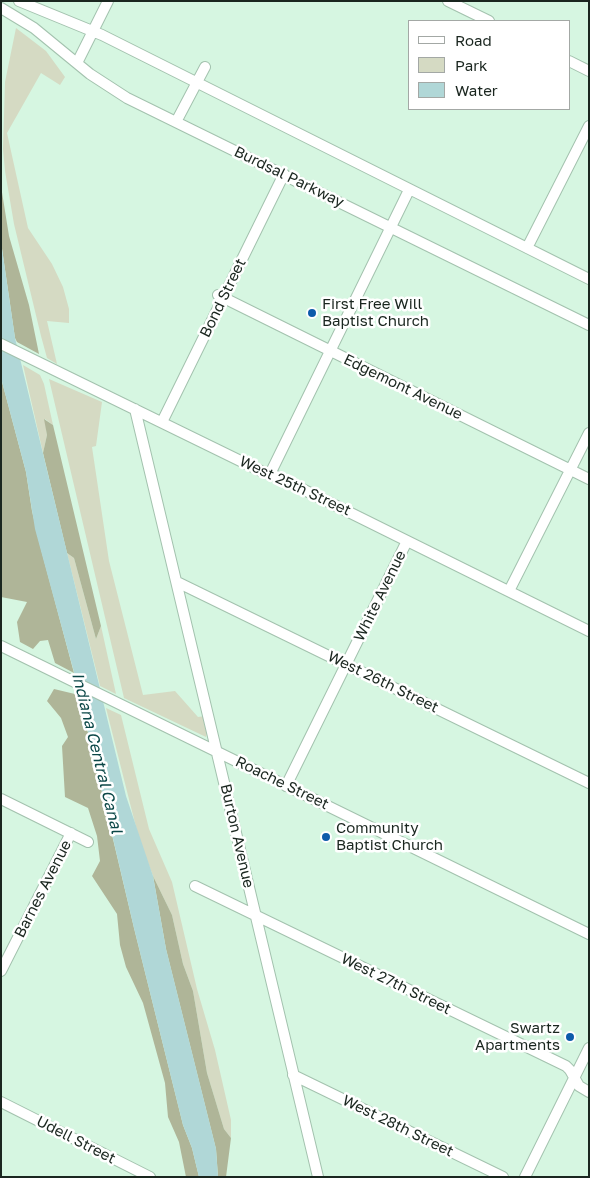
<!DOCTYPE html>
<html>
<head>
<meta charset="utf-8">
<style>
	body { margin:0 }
	#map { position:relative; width:590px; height:1178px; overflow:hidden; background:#d6f6e1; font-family:"Golos Text",sans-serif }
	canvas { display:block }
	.frame { position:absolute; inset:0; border:2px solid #1a261f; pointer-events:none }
	.legend { position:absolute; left:408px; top:20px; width:162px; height:90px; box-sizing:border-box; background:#fff; border:1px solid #a3a8a5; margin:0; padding:6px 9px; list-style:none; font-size:15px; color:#1a261f }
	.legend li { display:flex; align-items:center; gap:10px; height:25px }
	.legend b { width:25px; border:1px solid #a3a8a5 }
</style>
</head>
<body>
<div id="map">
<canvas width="590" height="1178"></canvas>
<div class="frame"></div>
<ul class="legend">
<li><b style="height:6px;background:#fff"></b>Road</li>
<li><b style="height:14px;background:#d5dac3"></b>Park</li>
<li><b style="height:14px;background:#b0d7d7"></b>Water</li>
</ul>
</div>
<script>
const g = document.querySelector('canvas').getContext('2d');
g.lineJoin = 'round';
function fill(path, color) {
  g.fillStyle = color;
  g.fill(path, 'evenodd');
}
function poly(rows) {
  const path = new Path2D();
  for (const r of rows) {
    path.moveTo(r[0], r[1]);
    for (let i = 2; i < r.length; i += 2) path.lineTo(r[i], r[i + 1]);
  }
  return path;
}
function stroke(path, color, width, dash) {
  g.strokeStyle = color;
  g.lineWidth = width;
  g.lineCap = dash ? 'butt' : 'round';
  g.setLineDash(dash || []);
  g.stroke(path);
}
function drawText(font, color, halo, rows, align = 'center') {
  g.font = font + ' "Golos Text",sans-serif';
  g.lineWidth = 5;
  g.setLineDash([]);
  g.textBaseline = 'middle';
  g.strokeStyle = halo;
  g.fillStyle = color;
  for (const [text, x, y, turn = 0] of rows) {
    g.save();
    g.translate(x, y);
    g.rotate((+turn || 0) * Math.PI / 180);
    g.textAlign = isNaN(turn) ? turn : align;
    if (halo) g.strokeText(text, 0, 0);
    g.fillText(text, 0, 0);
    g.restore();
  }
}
fill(poly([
	[16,28,46,51,65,77,60,85,41,73,7,133,28,228,52,264,63,287,69,309,69,323,47,321,57,364,47,358,41,336,14,224,5,171,3,149,5,82],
	[23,365,40,375,44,384,53,425,45,419,47,435,43,453],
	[49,379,102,402,96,446,92,447,109,561,143,695,175,691,198,717,205,716,207,732,206,737,124,698],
	[67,553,74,558,96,639,101,626,116,694,100,686],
	[106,708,121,715,149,829,172,882,197,989,215,1050,231,1120,231,1138,224,1129,207,1073,193,991,183,964,172,915,153,876,139,839]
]), '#d5dac3');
fill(poly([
	[1,186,9,236,29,305,39,354,17,342,15,338,1,242],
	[1,378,26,472,32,511,41,549,74,673,55,663,48,640,40,641,33,649,20,642,17,622,27,602,1,597],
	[44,419,53,425,101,626,96,639,74,558,67,553,43,453,47,435],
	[54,689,79,695,134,928,183,1125,192,1148,199,1177,186,1177,179,1142,168,1117,165,1083,143,1003,126,967,120,945,117,914,92,876,100,861,97,836,88,808,65,797,62,746,68,737,61,718,47,701],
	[153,876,172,915,183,964,193,991,207,1073,224,1129,231,1138,226,1177,218,1177,216,1149,166,949]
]), '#afb598');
fill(poly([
	[1,242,15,338,126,796,153,876,166,949,216,1149,218,1177,199,1177,192,1148,183,1125,134,928,74,672,35,529,26,472,1,378]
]), '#b0d7d7');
const minor = poly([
	[19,1,102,35,589,279],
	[448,1,489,21],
	[1,8,34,28,90,74,127,98,589,325],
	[569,61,589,71],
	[77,63,108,1],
	[176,122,205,67],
	[527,248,589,126],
	[218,295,589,479],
	[1,344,263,472,276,476,589,631],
	[135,409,318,1177],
	[162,422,284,174],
	[270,474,409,190],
	[177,582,589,783],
	[509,591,589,433],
	[1,646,589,934],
	[286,786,407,541],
	[1,799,88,842],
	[195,886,566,1066,570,1070,579,1086,589,1092],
	[1,971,71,833],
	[293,1075,503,1177],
	[1,1102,150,1177],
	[525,1177,589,1048]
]);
stroke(minor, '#a3c2ae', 12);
stroke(minor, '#fff', 10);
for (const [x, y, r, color] of [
	[312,313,5,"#0d5baa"],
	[326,837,5,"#0d5baa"],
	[570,1037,5,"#0d5baa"]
]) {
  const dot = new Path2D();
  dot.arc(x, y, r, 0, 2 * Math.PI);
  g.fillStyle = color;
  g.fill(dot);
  stroke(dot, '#fff', 2);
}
drawText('15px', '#1a261f', '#fff', [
	["Burdsal Parkway",289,177,26],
	["Bond Street",223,298,-64],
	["Edgemont Avenue",403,387,26],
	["West 25th Street",295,486,25],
	["White Avenue",380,596,-64],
	["West 26th Street",383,682,26],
	["Roache Street",282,783,26],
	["Burton Avenue",237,836,77],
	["Barnes Avenue",43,889,-63],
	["West 27th Street",396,984,26],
	["West 28th Street",398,1126,26],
	["Udell Street",76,1140,27]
]);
drawText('15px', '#1a261f', '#fff', [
	["First Free Will",322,304],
	["Baptist Church",322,321],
	["Community",336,828],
	["Baptist Church",336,845],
	["Swartz",560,1028,"right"],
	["Apartments",560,1045,"right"]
], 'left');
drawText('italic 16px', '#0b4747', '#fff', [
	["Indiana Central Canal",97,753,76]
]);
</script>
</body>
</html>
